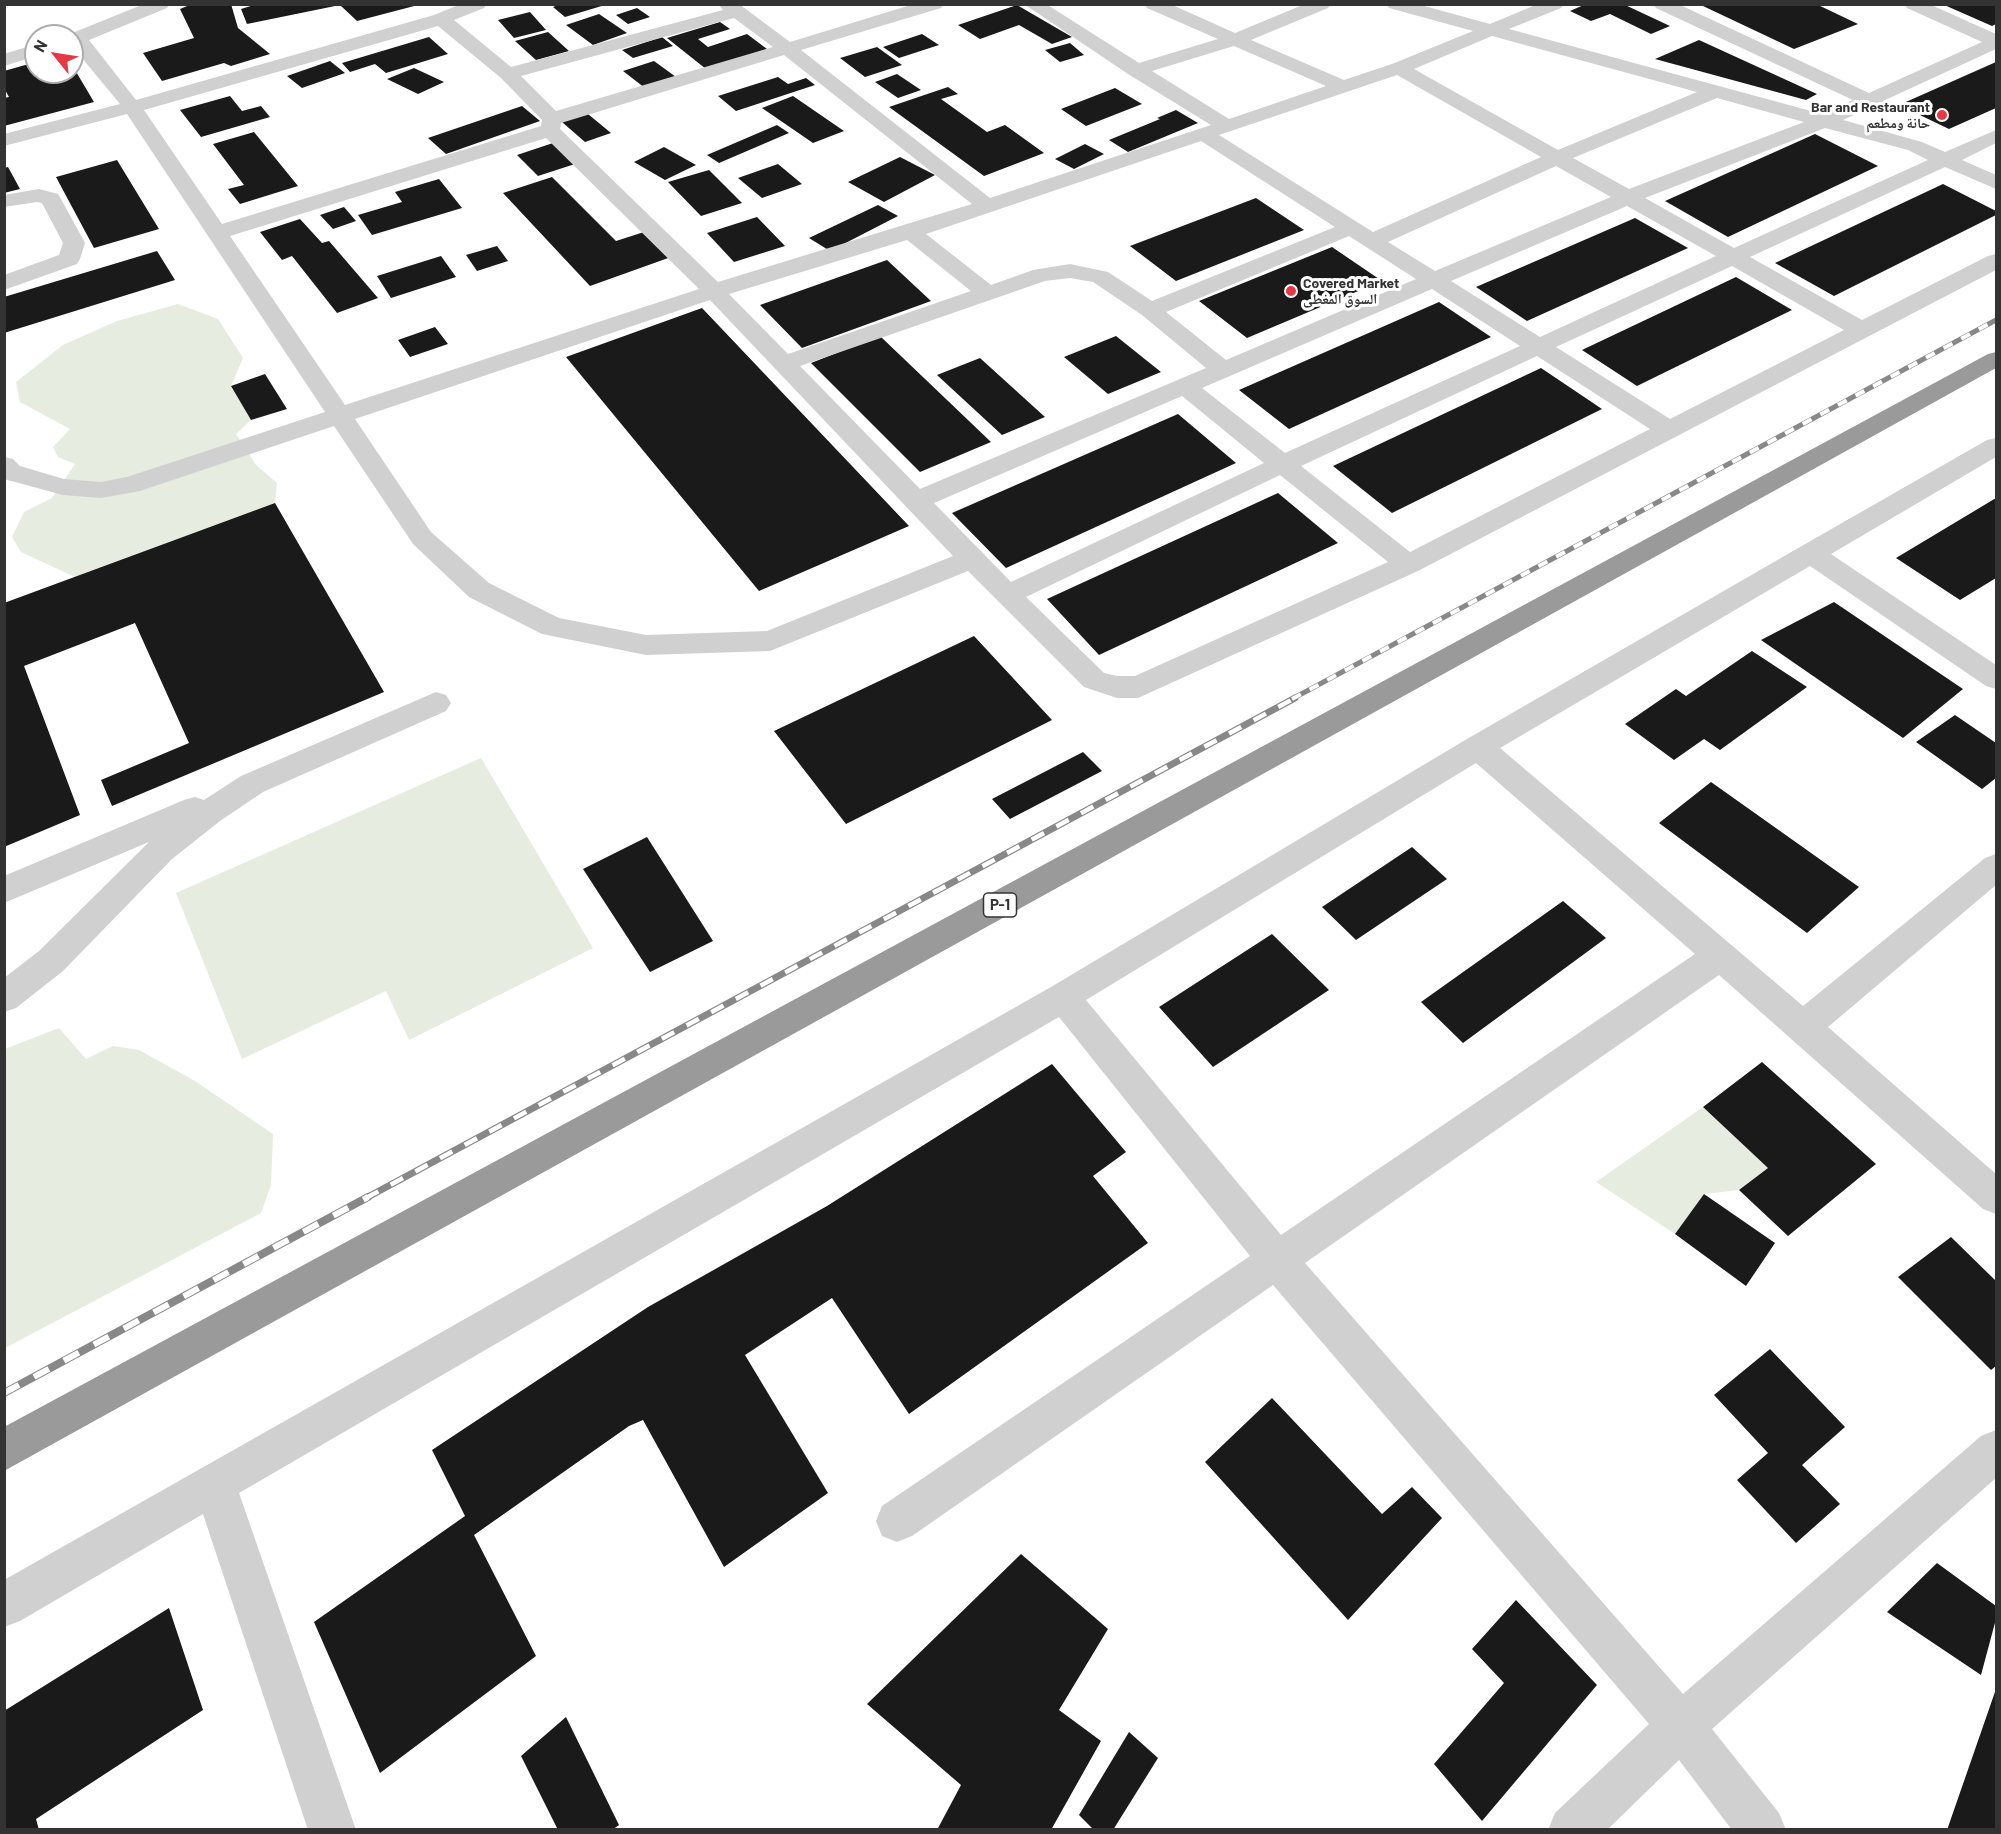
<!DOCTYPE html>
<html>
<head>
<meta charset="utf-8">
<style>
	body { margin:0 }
	#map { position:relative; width:2001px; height:1834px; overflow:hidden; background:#fff; font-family:Barlow,sans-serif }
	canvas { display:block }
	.frame { position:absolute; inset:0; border:6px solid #333; pointer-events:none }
	.north { position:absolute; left:24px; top:24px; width:60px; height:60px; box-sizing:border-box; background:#fff; border:2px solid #adadad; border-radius:50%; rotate:300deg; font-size:16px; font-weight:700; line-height:24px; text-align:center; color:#333 }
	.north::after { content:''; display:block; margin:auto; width:21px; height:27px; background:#e63946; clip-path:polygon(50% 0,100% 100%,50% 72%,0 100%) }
</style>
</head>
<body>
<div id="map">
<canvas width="2001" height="1834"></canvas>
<div class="frame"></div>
<div class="north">N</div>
</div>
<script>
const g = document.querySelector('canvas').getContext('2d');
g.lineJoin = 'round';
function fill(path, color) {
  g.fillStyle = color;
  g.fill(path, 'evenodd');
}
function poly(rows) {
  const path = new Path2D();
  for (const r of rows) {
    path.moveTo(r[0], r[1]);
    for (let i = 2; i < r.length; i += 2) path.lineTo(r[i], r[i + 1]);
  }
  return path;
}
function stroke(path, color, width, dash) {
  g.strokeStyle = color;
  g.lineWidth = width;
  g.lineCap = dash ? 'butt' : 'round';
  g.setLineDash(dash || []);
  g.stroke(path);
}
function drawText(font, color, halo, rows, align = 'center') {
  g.font = font + ' Barlow,"Noto Naskh Arabic",sans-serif';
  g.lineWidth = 6;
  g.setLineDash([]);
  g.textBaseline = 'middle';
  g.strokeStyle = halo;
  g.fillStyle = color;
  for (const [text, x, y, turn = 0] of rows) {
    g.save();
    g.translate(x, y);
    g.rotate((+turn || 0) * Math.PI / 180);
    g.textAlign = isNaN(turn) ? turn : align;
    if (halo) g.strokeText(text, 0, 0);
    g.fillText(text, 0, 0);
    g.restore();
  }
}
fill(poly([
	[178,304,218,319,243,358,231,386,251,420,236,434,256,465,277,483,275,503,75,577,21,552,12,537,24,512,52,498,75,464,58,457,53,447,70,429,20,402,16,382,63,345,117,321],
	[481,758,593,948,409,1040,386,991,242,1059,176,893],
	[59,1028,86,1059,113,1046,139,1050,195,1081,273,1134,271,1185,261,1213,5,1348,5,1049],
	[1703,1107,1768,1168,1739,1190,1704,1194,1675,1234,1596,1182]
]), '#e6ecdf');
fill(poly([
	[192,4,231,4,238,28,270,54,231,66,224,63,162,81,143,53,194,38,180,9],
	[257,4,418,4,418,5,357,21,340,5,247,24,241,9],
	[560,4,604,4,605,5,565,17,553,7],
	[1586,4,1623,4,1670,26,1651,34,1610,14,1591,21,1570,11],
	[1706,4,1816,4,1858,24,1794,49,1703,6],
	[1942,4,1994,4,1996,5,1996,24,1992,26],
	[1017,5,1072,37,1052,44,1019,25,980,39,958,25],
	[637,8,650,17,628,24,616,15],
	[530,12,546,30,514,38,498,20],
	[599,14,627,33,593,45,566,25],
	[720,22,730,29,698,39,708,47,747,34,767,49,706,69,667,38],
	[548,32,569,51,536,60,515,41],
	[922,34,939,45,899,58,883,47],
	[429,37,448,54,386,73,375,64,350,72,342,63],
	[662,37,673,46,633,58,622,50],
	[1699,40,1817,94,1806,100,1655,59],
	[1070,43,1084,55,1060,62,1045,50],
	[877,47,902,65,865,77,840,58],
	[330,61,345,73,302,88,287,76],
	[654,61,676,77,645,88,623,71],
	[36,62,36,72,72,72,72,65,94,102,4,126,4,98,9,97,4,88,4,71],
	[1996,62,1996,108,1949,129,1899,105],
	[414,68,444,82,418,94,387,79],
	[897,74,921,90,898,98,875,82],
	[778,77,788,84,806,78,815,85,736,111,718,96],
	[948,87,958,94,941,99,987,132,1005,125,1044,153,984,176,889,107],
	[1115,88,1142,104,1086,126,1061,109],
	[230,96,242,111,261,106,270,117,201,137,180,110],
	[793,96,844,131,813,143,762,108],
	[522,106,540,121,446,154,428,138],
	[1176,110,1198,123,1128,152,1109,140,1160,119,1157,118],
	[588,114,611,133,585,142,562,122],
	[777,125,789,133,719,163,707,155],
	[254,132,298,186,240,204,228,189,244,185,213,144],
	[1815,134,1878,166,1728,237,1665,201],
	[556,142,578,163,538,176,517,155],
	[1085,144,1104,154,1074,169,1055,159],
	[664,147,696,165,665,180,634,162],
	[900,157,935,175,884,202,848,182],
	[117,160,159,229,94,248,56,177],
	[778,164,802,184,762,198,738,178],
	[8,167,20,189,4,193,4,168],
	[709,170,742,203,701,216,668,182],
	[552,177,616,241,644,232,671,257,590,286,503,193],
	[439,179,462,208,372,235,358,215,402,202,395,192],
	[1943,184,1996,211,1996,215,1834,296,1775,263],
	[1256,198,1304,230,1176,281,1130,246],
	[878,205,898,216,830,251,809,238],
	[344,207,356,221,333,229,320,215],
	[757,217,785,246,734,262,707,233],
	[1635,218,1688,248,1527,321,1476,287],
	[300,219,322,243,329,241,378,298,337,313,292,256,282,260,260,232],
	[497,246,508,261,477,271,466,255],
	[1332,247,1382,281,1247,338,1199,301],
	[157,251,175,280,4,333,4,297],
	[441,256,456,277,391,298,377,276],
	[887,260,931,301,802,348,760,305],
	[1736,277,1792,310,1637,386,1582,350],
	[1439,302,1491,337,1289,429,1239,390],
	[702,308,909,526,759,591,566,357],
	[435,327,448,344,410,357,398,340],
	[880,336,991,442,920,472,811,363],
	[1116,336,1161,372,1108,394,1064,357],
	[980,358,1045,417,1002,435,937,375],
	[1541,368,1602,409,1392,513,1333,466],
	[265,374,287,409,251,420,231,386],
	[1178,414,1236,463,1006,568,952,513],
	[1278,493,1338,543,1099,655,1047,599],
	[1996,498,1996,578,1960,600,1896,558],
	[275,503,384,692,112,806,101,780,189,743,135,623,24,666,80,815,4,847,4,603],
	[1834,602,1963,689,1903,738,1761,640],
	[974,636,1052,720,846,824,774,731],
	[1752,651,1807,687,1720,750,1704,739,1674,760,1625,724,1676,689,1686,696],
	[1955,715,1996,743,1996,778,1982,789,1916,742],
	[1083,752,1102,771,1010,819,992,799],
	[1711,782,1859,887,1807,933,1659,823],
	[647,837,713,941,650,972,583,869],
	[1412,847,1447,879,1356,940,1322,907],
	[1563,901,1606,938,1463,1043,1421,1002],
	[1272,934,1329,990,1213,1067,1159,1007],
	[1762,1062,1876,1164,1788,1236,1739,1190,1768,1168,1703,1107],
	[1052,1064,1126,1152,1093,1176,1148,1243,909,1414,832,1298,745,1355,828,1493,724,1567,643,1420,629,1426,474,1535,536,1656,380,1773,314,1622,465,1516,432,1450,648,1307,827,1206],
	[1704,1194,1775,1243,1746,1286,1675,1234],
	[1951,1237,1996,1281,1996,1366,1991,1370,1898,1277],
	[1770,1349,1845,1427,1802,1465,1840,1504,1796,1543,1737,1480,1768,1453,1714,1395],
	[1272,1398,1382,1514,1412,1487,1442,1518,1348,1620,1205,1462],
	[1021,1554,1108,1629,1059,1710,1101,1741,1051,1830,937,1830,961,1785,867,1704],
	[1937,1563,1996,1606,1996,1619,1981,1675,1887,1612],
	[1516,1600,1597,1685,1482,1821,1434,1764,1504,1683,1472,1649],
	[169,1608,203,1710,36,1819,39,1830,4,1830,4,1711],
	[1996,1689,1996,1830,1947,1830],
	[566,1717,619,1825,612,1830,558,1830,521,1756],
	[1129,1732,1158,1758,1113,1830,1094,1830,1079,1815]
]), '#1a1a1a');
fill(poly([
	[144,4,170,4,167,8,89,40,136,100,434,15,461,4,487,4,484,8,454,20,511,67,723,10,718,4,739,4,790,42,914,4,944,4,941,8,801,50,990,198,1211,125,1128,74,1024,4,1046,4,1139,63,1218,39,1147,8,1144,4,1170,4,1235,33,1305,4,1331,4,1328,8,1251,40,1344,80,1392,64,1473,31,1389,8,1386,4,1417,4,1490,24,1538,4,1564,4,1561,8,1509,29,1822,114,1853,100,1656,8,1653,4,1678,4,1869,93,1982,42,1907,8,1904,4,1929,4,1996,34,1996,49,1883,101,1890,110,1887,114,1873,114,1867,109,1843,120,1922,142,1945,152,1996,130,1996,143,1962,160,1996,175,1996,189,1945,167,1750,257,1862,320,1988,256,1996,254,1996,270,1418,571,1138,698,1117,698,1084,687,968,571,770,651,646,655,542,634,469,597,413,544,334,426,140,491,101,498,63,495,4,479,4,457,13,459,20,466,64,479,101,482,127,477,325,412,127,114,4,146,4,134,120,104,72,46,72,36,65,36,144,4],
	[734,18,773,47,556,111,521,76,734,18],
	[438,26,501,78,542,120,541,126,222,224,144,110,438,26],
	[1492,36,1697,92,1558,150,1414,69,1492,36],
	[1234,46,1326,86,1229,119,1152,71,1234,46],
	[784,55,972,204,718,282,560,129,561,123,784,55],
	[1397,75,1541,157,1373,232,1219,135,1397,75],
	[1717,98,1804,122,1629,189,1573,158,1717,98],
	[1825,128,1908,150,1928,160,1734,248,1645,198,1825,128],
	[546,138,699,289,345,405,230,236,546,138],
	[1201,141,1335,227,1152,301,1108,272,1070,264,1033,270,991,285,926,234,1201,141],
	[1556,166,1611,197,1435,271,1388,242,1556,166],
	[1627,206,1716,256,1540,337,1451,281,1627,206],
	[1349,236,1416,279,1226,360,1166,312,1349,236],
	[907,240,971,291,788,354,729,294,907,240],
	[1732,266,1844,330,1670,419,1556,347,1732,266],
	[1070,278,1093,282,1142,315,1206,368,920,489,800,366,1045,281,1070,278],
	[1432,289,1520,346,1285,453,1202,388,1432,289],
	[710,300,953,556,767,631,646,635,559,618,489,583,431,532,355,419,710,300],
	[1537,356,1650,429,1410,552,1301,466,1537,356],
	[1182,396,1264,463,1011,582,934,503,1182,396],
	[1280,475,1388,562,1135,676,1117,676,1104,673,1026,597,1280,475],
	[36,44,36,56,4,66,4,54,36,44],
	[39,189,58,194,61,199,85,243,80,259,77,264,4,290,4,275,59,255,63,243,42,203,37,202,4,207,4,195,39,189],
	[1996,438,1996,457,1831,554,1996,665,1996,689,1986,686,1810,566,1500,748,1803,1006,1985,858,1996,854,1996,885,1828,1027,1996,1174,1996,1214,1983,1209,1719,975,1305,1263,1683,1694,1981,1436,1996,1430,1996,1478,1712,1729,1779,1813,1786,1830,1732,1830,1679,1760,1607,1830,1548,1830,1555,1813,1649,1724,1273,1285,912,1536,897,1542,882,1536,876,1521,882,1506,1250,1256,1059,1017,239,1493,356,1830,308,1830,203,1514,20,1621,4,1627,4,1580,1051,987,1467,739,1800,547,1987,440,1996,438],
	[1476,763,1695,954,1281,1235,1086,1000,1476,763],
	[436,692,446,695,451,703,446,711,263,792,220,821,172,859,63,971,16,1008,4,1012,4,978,39,951,149,842,4,903,4,876,184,800,195,797,204,800,241,776,436,692]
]), '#d0d0d0');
fill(poly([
	[1996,352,1996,368,4,1471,4,1427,1988,354,1996,352]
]), '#9a9a9a');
const railFar2 = poly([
	[1292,699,1996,320]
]);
const railFar1 = poly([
	[366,1198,1295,698]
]);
const rail = poly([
	[4,1393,368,1197]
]);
stroke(railFar2, '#888', 5);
stroke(railFar1, '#888', 7);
stroke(rail, '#888', 8);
stroke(railFar2, '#fff', 4, [10]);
stroke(railFar1, '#fff', 4.5, [14]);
stroke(rail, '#fff', 6, [17]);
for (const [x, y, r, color] of [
	[1942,115,6,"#e63946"],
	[1291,291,6,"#e63946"]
]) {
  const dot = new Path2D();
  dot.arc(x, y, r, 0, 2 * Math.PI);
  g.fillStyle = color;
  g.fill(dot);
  stroke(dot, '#fff', 2);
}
drawText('bold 14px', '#333', '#fff', [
	["Bar and Restaurant",1930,107],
	["حانة ومطعم",1930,123],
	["Covered Market",1303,283,"left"],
	["السوق المغطى",1303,299,"left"]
], 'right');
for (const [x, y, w] of [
	[1000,905,33]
]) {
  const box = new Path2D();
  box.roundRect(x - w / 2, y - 12, w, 24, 4.5);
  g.fillStyle = '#fff';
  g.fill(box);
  stroke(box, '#333', 1.5);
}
drawText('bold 15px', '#333', null, [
	["P-1",1000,905]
]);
</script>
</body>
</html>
